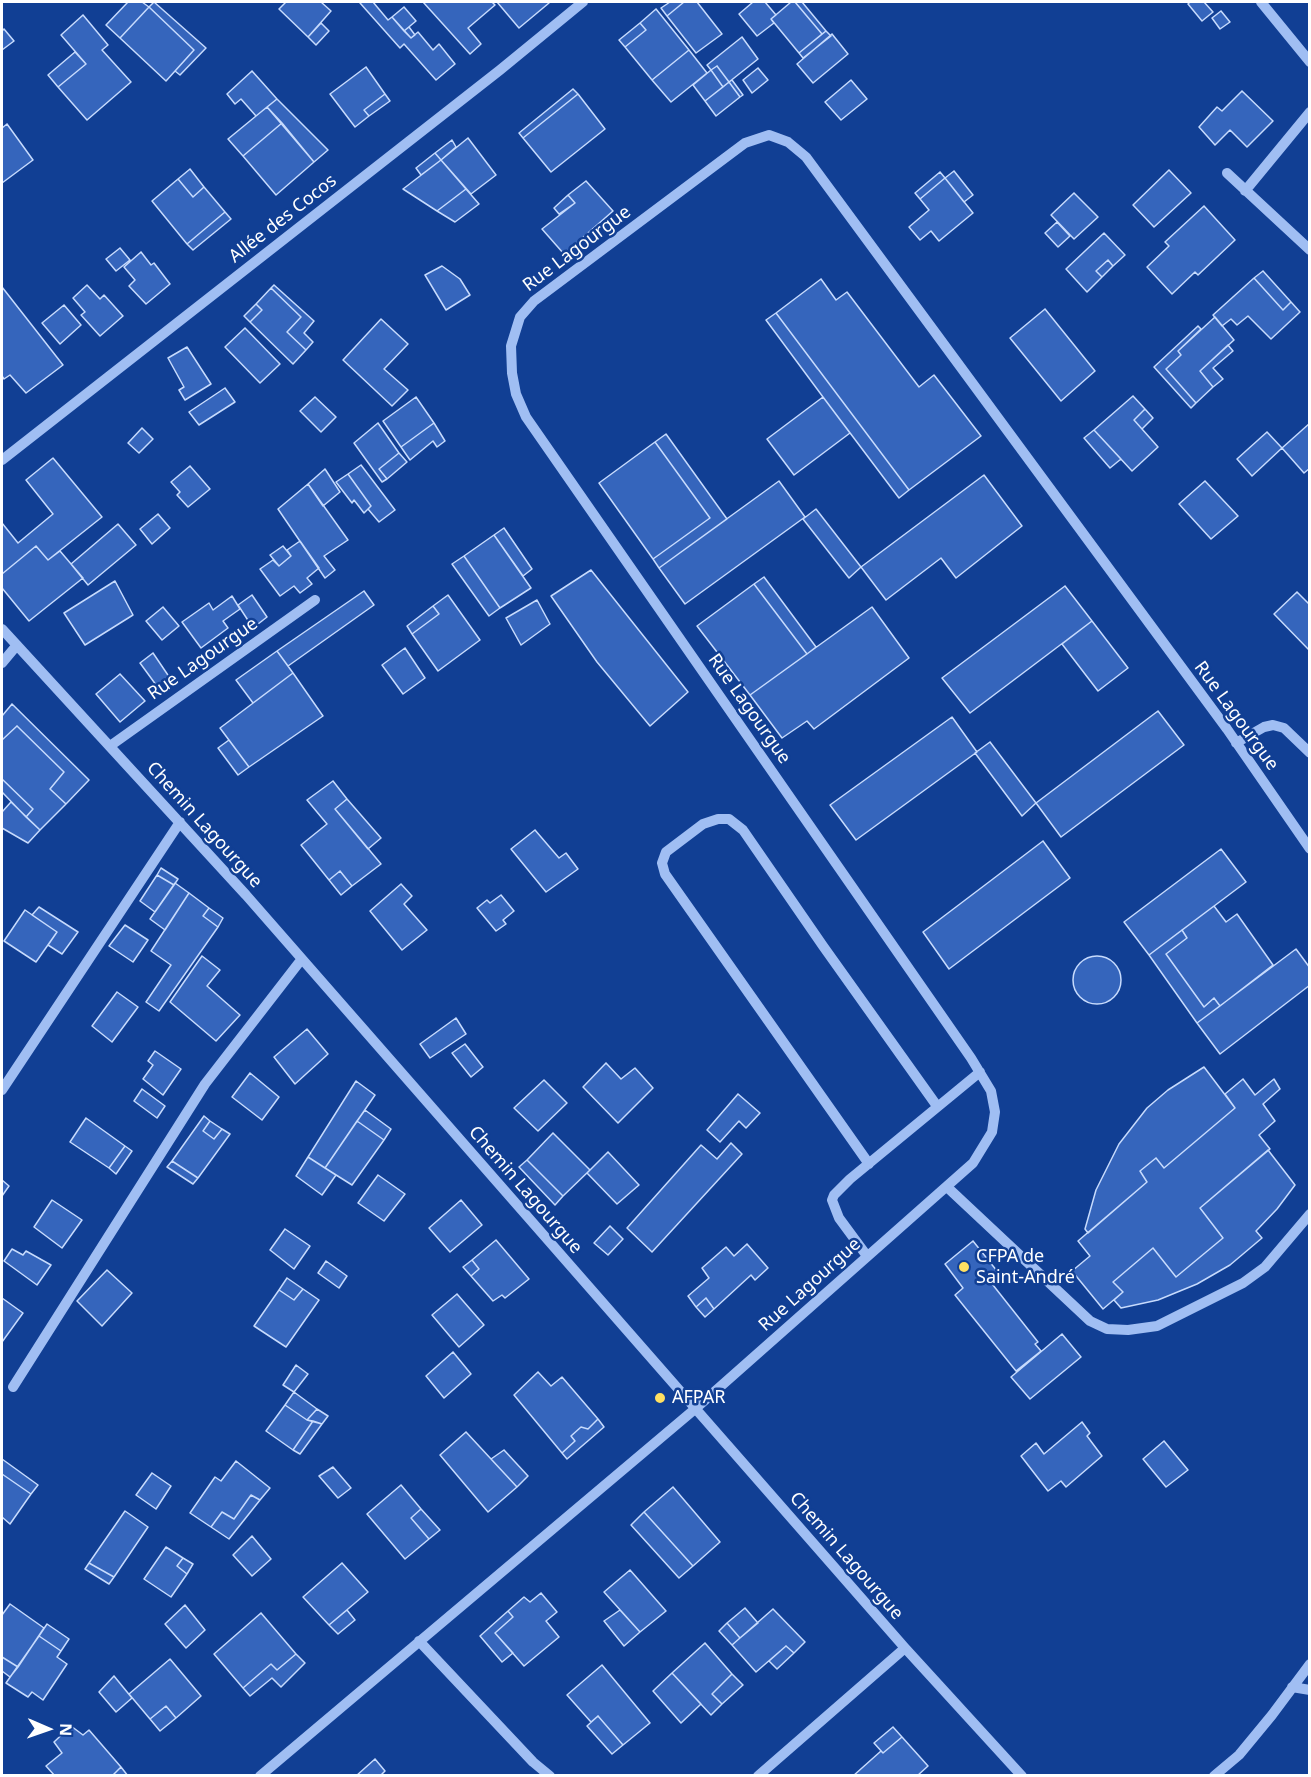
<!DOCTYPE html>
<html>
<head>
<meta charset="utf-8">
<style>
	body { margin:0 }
	#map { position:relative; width:1311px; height:1777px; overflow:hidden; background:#113f94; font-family:"Noto Sans",sans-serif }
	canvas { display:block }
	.frame { position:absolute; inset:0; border:3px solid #fff; pointer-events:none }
	.north { position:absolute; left:18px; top:1699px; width:60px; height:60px; -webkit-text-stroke:4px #113f94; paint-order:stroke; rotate:92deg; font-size:16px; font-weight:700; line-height:24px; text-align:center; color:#fff }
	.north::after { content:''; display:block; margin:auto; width:21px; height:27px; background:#fff; clip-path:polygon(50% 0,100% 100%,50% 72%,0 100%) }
</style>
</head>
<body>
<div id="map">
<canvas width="1311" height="1777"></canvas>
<div class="frame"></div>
<div class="north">N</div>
</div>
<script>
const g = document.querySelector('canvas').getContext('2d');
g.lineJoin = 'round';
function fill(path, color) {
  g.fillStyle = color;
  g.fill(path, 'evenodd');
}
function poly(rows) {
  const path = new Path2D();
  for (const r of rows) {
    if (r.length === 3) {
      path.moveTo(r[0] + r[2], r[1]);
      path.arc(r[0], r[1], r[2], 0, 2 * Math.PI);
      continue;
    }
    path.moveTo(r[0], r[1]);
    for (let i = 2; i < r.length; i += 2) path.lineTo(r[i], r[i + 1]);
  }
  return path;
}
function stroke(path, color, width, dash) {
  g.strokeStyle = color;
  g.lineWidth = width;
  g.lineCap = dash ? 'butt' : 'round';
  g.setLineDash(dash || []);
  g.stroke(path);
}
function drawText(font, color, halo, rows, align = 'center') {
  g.font = font + ' "Noto Sans",sans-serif';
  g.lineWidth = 5;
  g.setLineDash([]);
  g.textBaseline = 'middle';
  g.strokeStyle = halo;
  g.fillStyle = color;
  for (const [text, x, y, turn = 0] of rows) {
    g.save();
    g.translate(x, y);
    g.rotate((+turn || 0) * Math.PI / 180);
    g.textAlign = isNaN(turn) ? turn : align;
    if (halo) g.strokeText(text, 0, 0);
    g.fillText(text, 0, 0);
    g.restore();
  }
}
const building = poly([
	[128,2,142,2,149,7,120,38,106,25,128,2],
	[154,2,206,48,180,75,175,71,194,50,149,7,154,2],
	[286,2,321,2,331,11,308,37,279,9,286,2],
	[362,2,373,2,388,20,392,17,411,38,418,32,433,50,439,44,455,64,436,80,404,44,400,48,360,3,362,2],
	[423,2,492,2,495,5,468,28,481,44,470,54,423,2],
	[497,2,548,2,549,3,519,28,497,2],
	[670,2,684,2,667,16,661,8,670,2],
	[684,2,697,2,722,34,696,53,667,16,684,2],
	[753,2,765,2,776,15,771,19,774,23,757,36,739,14,753,2],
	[791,2,795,2,822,34,799,53,771,19,791,2],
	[795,2,802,2,826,31,822,34,795,2],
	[1190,2,1204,2,1213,12,1202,21,1188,4,1190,2],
	[149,7,194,50,166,81,120,38,149,7],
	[404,7,416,21,404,31,392,17,404,7],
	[656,9,689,50,652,80,625,47,646,30,640,23,656,9],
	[1221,11,1230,22,1220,29,1212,18,1221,11],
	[83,15,108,45,102,50,131,82,87,120,58,87,86,64,61,35,83,15],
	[321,23,329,31,316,45,308,37,321,23],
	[640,23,646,30,625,47,619,40,640,23],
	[409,27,415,35,411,38,404,31,409,27],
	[4,29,14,41,2,50,2,31,4,29],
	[826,31,831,36,803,58,799,53,826,31],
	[832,34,848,54,813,83,797,64,832,34],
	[742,37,758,59,729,82,717,66,711,70,707,65,742,37],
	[689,50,707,73,671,102,652,80,689,50],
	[75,52,86,64,58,87,48,75,75,52],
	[717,66,729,82,723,87,711,70,717,66],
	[366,67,385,94,364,110,369,116,355,127,330,94,366,67],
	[758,68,768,80,752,93,743,80,758,68],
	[711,70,723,87,705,101,693,85,711,70],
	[252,71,277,99,256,116,241,99,235,104,227,94,252,71],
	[732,80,743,95,740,97,729,82,732,80],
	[851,80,867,99,841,120,825,102,851,80],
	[729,82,740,97,716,116,705,101,729,82],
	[573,89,578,94,523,138,519,133,573,89],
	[1242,91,1273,121,1247,147,1230,130,1215,145,1199,127,1217,107,1222,111,1242,91],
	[385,94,390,101,369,116,364,110,385,94],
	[578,94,605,129,551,172,523,138,578,94],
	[277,99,328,150,314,162,267,107,277,99],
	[267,107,282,123,243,156,228,139,267,107],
	[282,123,314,162,276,195,243,156,282,123],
	[7,124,33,160,2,183,2,128,7,124],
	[468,138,496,175,471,194,441,160,468,138],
	[452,140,456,147,441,160,435,153,452,140],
	[435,153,441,160,421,175,416,168,435,153],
	[441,160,466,189,437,211,403,189,441,160],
	[190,169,204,187,193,197,178,179,190,169],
	[1169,170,1191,193,1154,227,1133,205,1169,170],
	[954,171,973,195,964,202,945,178,954,171],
	[940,172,945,178,920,199,915,193,940,172],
	[945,178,973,213,939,241,931,231,920,240,909,227,929,210,920,199,945,178],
	[178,179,193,197,204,187,225,212,187,244,152,201,178,179],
	[586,181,613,211,564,254,542,229,575,203,568,195,586,181],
	[466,189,479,204,455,222,437,211,466,189],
	[1074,193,1098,217,1074,239,1051,215,1074,193],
	[568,195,575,203,559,214,554,208,568,195],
	[1204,206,1235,240,1198,275,1195,272,1172,294,1147,267,1169,246,1165,242,1204,206],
	[225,212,231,219,193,250,187,244,225,212],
	[1057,222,1070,236,1058,247,1045,233,1057,222],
	[1104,233,1125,255,1113,266,1108,260,1096,271,1102,277,1087,292,1066,269,1104,233],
	[120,248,130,260,116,271,106,259,120,248],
	[141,252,151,265,154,263,170,284,146,304,129,286,135,280,124,267,141,252],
	[1108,260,1113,266,1102,277,1096,271,1108,260],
	[442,266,460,279,470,295,446,310,425,275,442,266],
	[1263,271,1291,302,1283,310,1254,278,1263,271],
	[1254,278,1283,310,1291,302,1300,312,1271,339,1248,316,1237,325,1231,319,1222,326,1213,315,1254,278],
	[821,279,836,300,847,292,919,387,934,375,981,436,909,490,776,313,821,279],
	[87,285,100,299,104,295,123,316,100,336,81,315,85,312,73,298,87,285],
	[274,285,314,321,304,333,313,342,306,350,287,332,301,317,271,288,274,285],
	[2,287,63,365,26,393,10,375,4,379,2,376,2,287],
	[271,288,301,317,287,332,306,350,293,364,250,322,262,310,256,304,271,288],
	[256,304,262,310,250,322,244,316,256,304],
	[64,305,81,325,60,344,42,323,64,305],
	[1045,309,1095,371,1061,401,1010,338,1045,309],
	[776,313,909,490,899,498,823,397,766,320,776,313],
	[1215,317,1234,340,1200,371,1213,387,1196,403,1166,369,1181,355,1178,351,1215,317],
	[381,319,408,344,384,369,408,390,392,406,343,360,381,319],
	[1198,326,1201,329,1178,351,1181,355,1166,369,1196,403,1191,408,1154,367,1198,326],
	[245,328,280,364,260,383,225,347,245,328],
	[1228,345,1233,351,1213,368,1223,379,1213,387,1200,371,1228,345],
	[187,347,211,384,185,400,179,390,184,387,168,358,187,347],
	[225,388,235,402,199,425,189,412,225,388],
	[1133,396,1145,409,1134,420,1158,447,1132,471,1094,430,1133,396],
	[315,397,336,417,321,432,300,411,315,397],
	[416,397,434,423,401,447,383,421,416,397],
	[823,397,850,433,794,475,767,439,823,397],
	[1145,409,1153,418,1142,429,1134,420,1145,409],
	[378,423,399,453,379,469,387,479,382,482,354,443,378,423],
	[434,423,445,441,437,447,433,441,410,460,401,447,434,423],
	[1310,423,1310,468,1304,473,1282,448,1310,423],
	[142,428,153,439,139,453,128,443,142,428],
	[1094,430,1121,459,1110,468,1084,438,1094,430],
	[1267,432,1282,448,1252,476,1237,459,1267,432],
	[666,434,727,519,659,568,653,559,710,518,655,442,666,434],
	[655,442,710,518,653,559,599,483,655,442],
	[399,453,407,462,387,479,379,469,399,453],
	[53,458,102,517,48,560,36,546,2,574,2,523,18,543,53,514,26,480,53,458],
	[361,465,395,510,379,522,368,509,371,506,348,474,361,465],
	[190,466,210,489,188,507,177,495,180,492,171,482,190,466],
	[325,469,340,492,323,506,308,484,325,469],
	[348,474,371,506,364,513,354,500,352,503,336,482,348,474],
	[984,475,1022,526,956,578,941,558,886,600,861,567,984,475],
	[779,481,805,517,685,604,659,568,779,481],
	[1205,481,1238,516,1211,539,1179,504,1205,481],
	[308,484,348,540,324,556,335,570,325,578,278,509,308,484],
	[816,509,861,567,849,578,803,519,816,509],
	[158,514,170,528,152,544,140,529,158,514],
	[118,524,136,545,88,585,71,564,118,524],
	[504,528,532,569,523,576,494,535,504,528],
	[494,535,531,588,500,608,464,556,494,535],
	[300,541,319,568,307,578,312,584,300,593,294,586,280,596,260,569,273,560,279,566,291,556,287,550,300,541],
	[36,546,48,560,60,551,83,578,29,621,2,588,2,574,36,546],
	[283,546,291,556,279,566,270,555,283,546],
	[464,556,500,608,489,616,452,564,464,556],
	[591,570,688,692,650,726,597,662,551,596,591,570],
	[764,577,816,647,807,654,754,584,764,577],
	[115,581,133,615,85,645,64,613,115,581],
	[754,584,807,654,750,695,697,626,754,584],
	[1065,586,1092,621,970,713,942,678,1065,586],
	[364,591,374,605,288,666,277,651,364,591],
	[1297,592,1310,605,1310,651,1274,614,1297,592],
	[252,595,267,617,253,628,238,605,252,595],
	[448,595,480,640,438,671,412,634,439,614,433,606,448,595],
	[232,596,240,609,223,621,228,628,201,648,182,622,209,603,213,610,232,596],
	[537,600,550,624,521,645,506,618,537,600],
	[433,606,439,614,412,634,407,626,433,606],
	[163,607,179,626,162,640,146,621,163,607],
	[872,607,909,658,814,729,807,721,782,738,750,695,872,607],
	[1092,621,1128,668,1098,691,1062,644,1092,621],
	[405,648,425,678,403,694,382,665,405,648],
	[277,651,293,673,253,703,236,680,277,651],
	[153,653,174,684,162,693,140,663,153,653],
	[293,673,323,716,249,767,220,728,293,673],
	[120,674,145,701,120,722,96,694,120,674],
	[12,704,89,780,66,804,50,789,64,772,17,726,2,740,2,716,12,704],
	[1158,711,1184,745,1061,837,1036,803,1158,711],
	[952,717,977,752,856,840,830,805,952,717],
	[17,726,64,772,50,789,66,804,40,830,26,817,33,809,2,779,2,740,17,726],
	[229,740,249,767,238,775,218,748,229,740],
	[990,742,1036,803,1022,816,975,753,990,742],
	[2,779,33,809,26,817,2,792,2,779],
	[333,781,347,799,335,809,381,864,352,886,340,871,329,880,301,845,327,824,307,800,333,781],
	[347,799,381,838,368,849,335,809,347,799],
	[11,802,40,830,28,843,2,828,2,812,11,802],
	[535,830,559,858,566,853,578,869,546,892,511,849,535,830],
	[1043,841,1070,878,949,969,923,932,1043,841],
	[1221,849,1246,882,1149,955,1124,922,1221,849],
	[161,868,178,879,174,885,157,875,161,868],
	[340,871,352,886,341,895,329,880,340,871],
	[157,875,174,885,155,912,140,901,157,875],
	[175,883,189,893,165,930,150,919,175,883],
	[401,884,412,896,404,904,427,930,402,950,370,911,401,884],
	[189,893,209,908,203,916,218,927,159,1011,146,1002,171,965,151,951,189,893],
	[501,895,514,911,503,920,506,924,496,931,477,908,487,900,490,903,501,895],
	[1214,906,1226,922,1237,914,1273,965,1220,1006,1214,998,1204,1007,1166,954,1187,938,1182,930,1214,906],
	[39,907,78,932,62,954,48,945,57,932,32,915,39,907],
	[209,908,223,918,218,927,203,916,209,908],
	[25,910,57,932,36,962,4,941,25,910],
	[125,925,148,940,133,962,109,946,125,925],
	[1182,930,1187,938,1166,954,1204,1007,1214,998,1220,1006,1197,1023,1149,955,1182,930],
	[1296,949,1310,968,1310,985,1220,1054,1197,1023,1296,949],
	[1097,980,24],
	[202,956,220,970,207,986,240,1015,216,1041,170,1002,202,956],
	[117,992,138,1007,112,1042,92,1026,117,992],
	[456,1018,466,1034,430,1058,420,1044,456,1018],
	[307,1029,328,1054,295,1084,274,1057,307,1029],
	[465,1044,483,1067,471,1077,452,1053,465,1044],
	[155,1051,181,1069,163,1095,143,1079,153,1065,148,1061,155,1051],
	[606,1063,621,1079,635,1068,653,1088,618,1123,583,1087,606,1063],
	[1204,1067,1235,1108,1164,1168,1156,1158,1140,1171,1147,1182,1088,1233,1085,1229,1096,1190,1119,1144,1147,1108,1168,1090,1204,1067],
	[250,1073,279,1097,262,1120,232,1097,250,1073],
	[1243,1079,1255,1095,1274,1079,1280,1089,1263,1104,1275,1121,1259,1135,1270,1149,1200,1208,1223,1238,1176,1277,1153,1248,1113,1282,1123,1292,1103,1309,1072,1271,1090,1256,1078,1241,1147,1182,1140,1171,1156,1158,1164,1168,1235,1108,1225,1094,1243,1079],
	[544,1080,567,1103,538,1131,514,1108,544,1080],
	[356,1081,375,1095,325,1168,308,1157,356,1081],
	[142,1089,165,1106,157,1118,134,1101,142,1089],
	[738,1094,760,1113,746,1128,739,1121,720,1142,707,1130,738,1094],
	[365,1110,391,1129,384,1140,357,1121,365,1110],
	[204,1116,210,1121,203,1131,214,1139,222,1129,230,1134,198,1178,172,1161,204,1116],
	[86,1118,125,1146,109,1168,70,1142,86,1118],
	[210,1121,222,1129,214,1139,203,1131,210,1121],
	[357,1121,384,1140,352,1185,325,1168,357,1121],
	[553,1133,590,1170,563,1196,527,1160,553,1133],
	[731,1143,742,1154,652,1252,627,1228,701,1145,717,1159,731,1143],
	[125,1146,132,1151,116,1174,109,1168,125,1146],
	[1268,1150,1295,1185,1277,1209,1256,1231,1262,1238,1230,1265,1197,1284,1158,1300,1121,1308,1114,1300,1123,1292,1113,1282,1153,1248,1176,1277,1223,1238,1200,1208,1268,1150],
	[608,1152,639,1185,617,1204,587,1173,608,1152],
	[308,1157,336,1175,322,1195,296,1176,308,1157],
	[527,1160,563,1196,555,1205,519,1167,527,1160],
	[172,1161,198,1178,193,1184,167,1167,172,1161],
	[378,1175,405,1194,384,1221,358,1203,378,1175],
	[2,1180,9,1186,2,1196,2,1180],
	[52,1200,82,1220,62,1248,34,1227,52,1200],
	[461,1200,482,1225,450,1252,429,1228,461,1200],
	[610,1226,623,1239,608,1255,594,1243,610,1226],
	[285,1229,310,1246,294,1269,270,1250,285,1229],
	[496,1240,529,1279,505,1298,502,1295,493,1301,471,1276,479,1269,472,1260,496,1240],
	[973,1241,997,1271,989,1280,1038,1342,1035,1344,1041,1351,1016,1371,955,1295,963,1288,945,1264,973,1241],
	[747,1244,768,1268,755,1280,751,1275,714,1309,706,1298,696,1307,688,1296,709,1278,702,1268,726,1247,734,1256,747,1244],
	[12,1249,23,1255,26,1251,51,1265,37,1285,4,1261,12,1249],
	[472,1260,479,1269,471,1276,463,1267,472,1260],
	[326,1261,347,1276,339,1288,318,1273,326,1261],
	[107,1270,132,1293,102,1326,77,1301,107,1270],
	[287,1278,303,1289,294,1300,279,1290,287,1278],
	[303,1289,319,1300,286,1347,254,1326,279,1290,294,1300,303,1289],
	[457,1294,484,1325,459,1347,432,1315,457,1294],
	[2,1298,23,1313,2,1342,2,1298],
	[706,1298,714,1309,705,1317,696,1307,706,1298],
	[1062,1334,1081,1357,1030,1399,1011,1377,1062,1334],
	[453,1352,471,1374,444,1398,426,1376,453,1352],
	[296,1365,308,1374,294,1392,283,1385,296,1365],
	[538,1372,551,1386,562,1377,598,1419,588,1429,581,1427,571,1436,575,1441,562,1453,514,1395,538,1372],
	[294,1392,317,1409,307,1420,285,1405,294,1392],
	[285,1405,307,1420,313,1421,293,1450,266,1431,285,1405],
	[317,1409,328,1416,322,1424,307,1420,317,1409],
	[598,1419,604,1427,567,1459,562,1453,575,1441,571,1436,581,1427,588,1429,598,1419],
	[313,1421,322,1424,300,1454,293,1450,313,1421],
	[1082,1422,1090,1433,1087,1436,1102,1456,1066,1487,1061,1481,1048,1491,1021,1456,1036,1443,1044,1454,1082,1422],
	[466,1432,517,1487,488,1512,440,1455,466,1432],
	[1164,1441,1188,1470,1166,1487,1143,1459,1164,1441],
	[504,1450,528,1476,517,1487,491,1459,504,1450],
	[2,1459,38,1485,31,1494,2,1474,2,1459],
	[236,1461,270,1488,260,1500,251,1495,234,1519,222,1512,211,1527,190,1513,215,1477,221,1481,236,1461],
	[333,1467,351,1488,338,1498,319,1476,333,1467],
	[152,1473,171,1486,156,1509,136,1495,152,1473],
	[2,1474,31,1494,10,1524,2,1517,2,1474],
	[401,1485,421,1509,411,1518,429,1539,405,1559,367,1514,401,1485],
	[673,1487,720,1542,693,1566,644,1512,673,1487],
	[251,1495,260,1500,229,1539,211,1527,222,1512,234,1519,251,1495],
	[421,1509,440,1530,429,1539,411,1518,421,1509],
	[125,1511,148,1527,114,1577,89,1563,125,1511],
	[644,1512,693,1566,679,1578,631,1525,644,1512],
	[252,1536,271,1559,252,1576,233,1555,252,1536],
	[166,1547,183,1558,177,1566,187,1574,171,1597,144,1579,166,1547],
	[183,1558,193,1564,187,1574,177,1566,183,1558],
	[89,1563,114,1577,109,1584,85,1569,89,1563],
	[342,1563,368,1592,329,1625,303,1597,342,1563],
	[630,1570,666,1611,640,1632,604,1592,630,1570],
	[541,1593,557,1612,546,1621,559,1637,524,1666,495,1633,513,1617,508,1611,524,1597,530,1602,541,1593],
	[10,1604,44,1628,18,1667,2,1657,2,1615,10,1604],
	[185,1605,205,1630,186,1648,165,1624,185,1605],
	[745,1608,758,1623,740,1638,727,1623,745,1608],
	[773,1609,805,1642,794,1653,786,1646,756,1672,732,1645,773,1609],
	[347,1610,355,1620,338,1634,329,1625,347,1610],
	[620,1610,640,1632,624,1646,604,1621,620,1610],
	[508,1611,513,1617,495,1633,513,1653,502,1662,480,1636,508,1611],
	[261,1613,296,1654,277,1670,271,1664,243,1688,214,1654,261,1613],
	[727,1623,740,1638,732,1645,719,1631,727,1623],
	[47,1624,69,1639,61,1651,39,1636,47,1624],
	[39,1636,61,1651,57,1657,67,1664,43,1700,32,1692,28,1697,6,1683,39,1636],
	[705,1643,732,1674,712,1694,722,1704,711,1715,672,1673,705,1643],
	[786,1646,794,1653,777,1669,769,1661,786,1646],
	[296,1654,305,1663,281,1687,272,1678,250,1696,243,1688,271,1664,277,1670,296,1654],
	[2,1657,18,1667,10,1677,2,1671,2,1657],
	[170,1659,201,1696,176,1718,166,1706,150,1719,129,1694,170,1659],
	[602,1665,650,1723,623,1745,598,1716,591,1722,567,1695,602,1665],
	[672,1673,701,1704,681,1723,653,1691,672,1673],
	[732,1674,743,1685,722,1704,712,1694,732,1674],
	[114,1676,132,1698,116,1712,99,1692,114,1676],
	[166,1706,176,1718,160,1731,150,1719,166,1706],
	[598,1716,623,1745,612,1754,587,1726,598,1716],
	[71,1726,83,1735,89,1730,121,1767,112,1776,55,1776,46,1766,62,1753,54,1742,71,1726],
	[893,1727,902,1737,883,1753,874,1743,893,1727],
	[902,1737,928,1766,917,1776,853,1776,881,1751,883,1753,902,1737],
	[375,1759,385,1771,380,1776,356,1776,375,1759],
	[121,1767,128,1776,112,1776,121,1767]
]);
fill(building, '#3565bc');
stroke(building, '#c7dbfd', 1.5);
stroke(poly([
	[1261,2,1310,62],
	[1227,173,1310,250],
	[1245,191,1310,112],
	[2,460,500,70,583,2],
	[2,629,246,895,905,1648,1022,1776],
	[2,663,17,645],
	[1236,743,1264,727,1273,725,1284,728,1310,753],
	[110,746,315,600],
	[2,1090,180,822],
	[869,1164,665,874,662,863,666,852,703,824,718,819,729,819,743,830,823,946,937,1106],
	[947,1187,1090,1321,1107,1329,1128,1330,1157,1326,1243,1283,1265,1267,1310,1214],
	[867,1256,839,1218,832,1200,834,1195,850,1179,980,1072],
	[13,1387,205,1084,301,960],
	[419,1641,533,1762,550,1776],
	[1292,1687,1310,1690],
	[260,1776,695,1409,973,1163,992,1132,995,1112,991,1091,971,1058,526,417,516,394,512,373,511,346,520,317,534,301,745,143,769,135,788,142,806,157,1227,729,1310,849],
	[758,1776,905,1648],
	[1214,1776,1239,1755,1272,1715,1310,1664]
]), '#a0bef3', 10);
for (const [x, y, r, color] of [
	[964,1267,6,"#ffe062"],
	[660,1398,6,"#ffe062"]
]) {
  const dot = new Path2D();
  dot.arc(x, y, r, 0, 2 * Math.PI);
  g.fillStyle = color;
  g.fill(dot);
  stroke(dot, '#113f94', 2);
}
drawText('18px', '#fff', '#113f94', [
	["Allée des Cocos",283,219,-38],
	["Rue Lagourgue",577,249,-37],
	["Rue Lagourgue",203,659,-35],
	["Rue Lagourgue",749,709,55],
	["Rue Lagourgue",1236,716,54],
	["Chemin Lagourgue",204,825,48],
	["Chemin Lagourgue",525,1190,49],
	["Rue Lagourgue",810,1285,-42],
	["Chemin Lagourgue",846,1556,49]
]);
drawText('18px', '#fff', '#113f94', [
	["CFPA de",976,1257],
	["Saint-André",976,1278],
	["AFPAR",672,1398]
], 'left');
</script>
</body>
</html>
